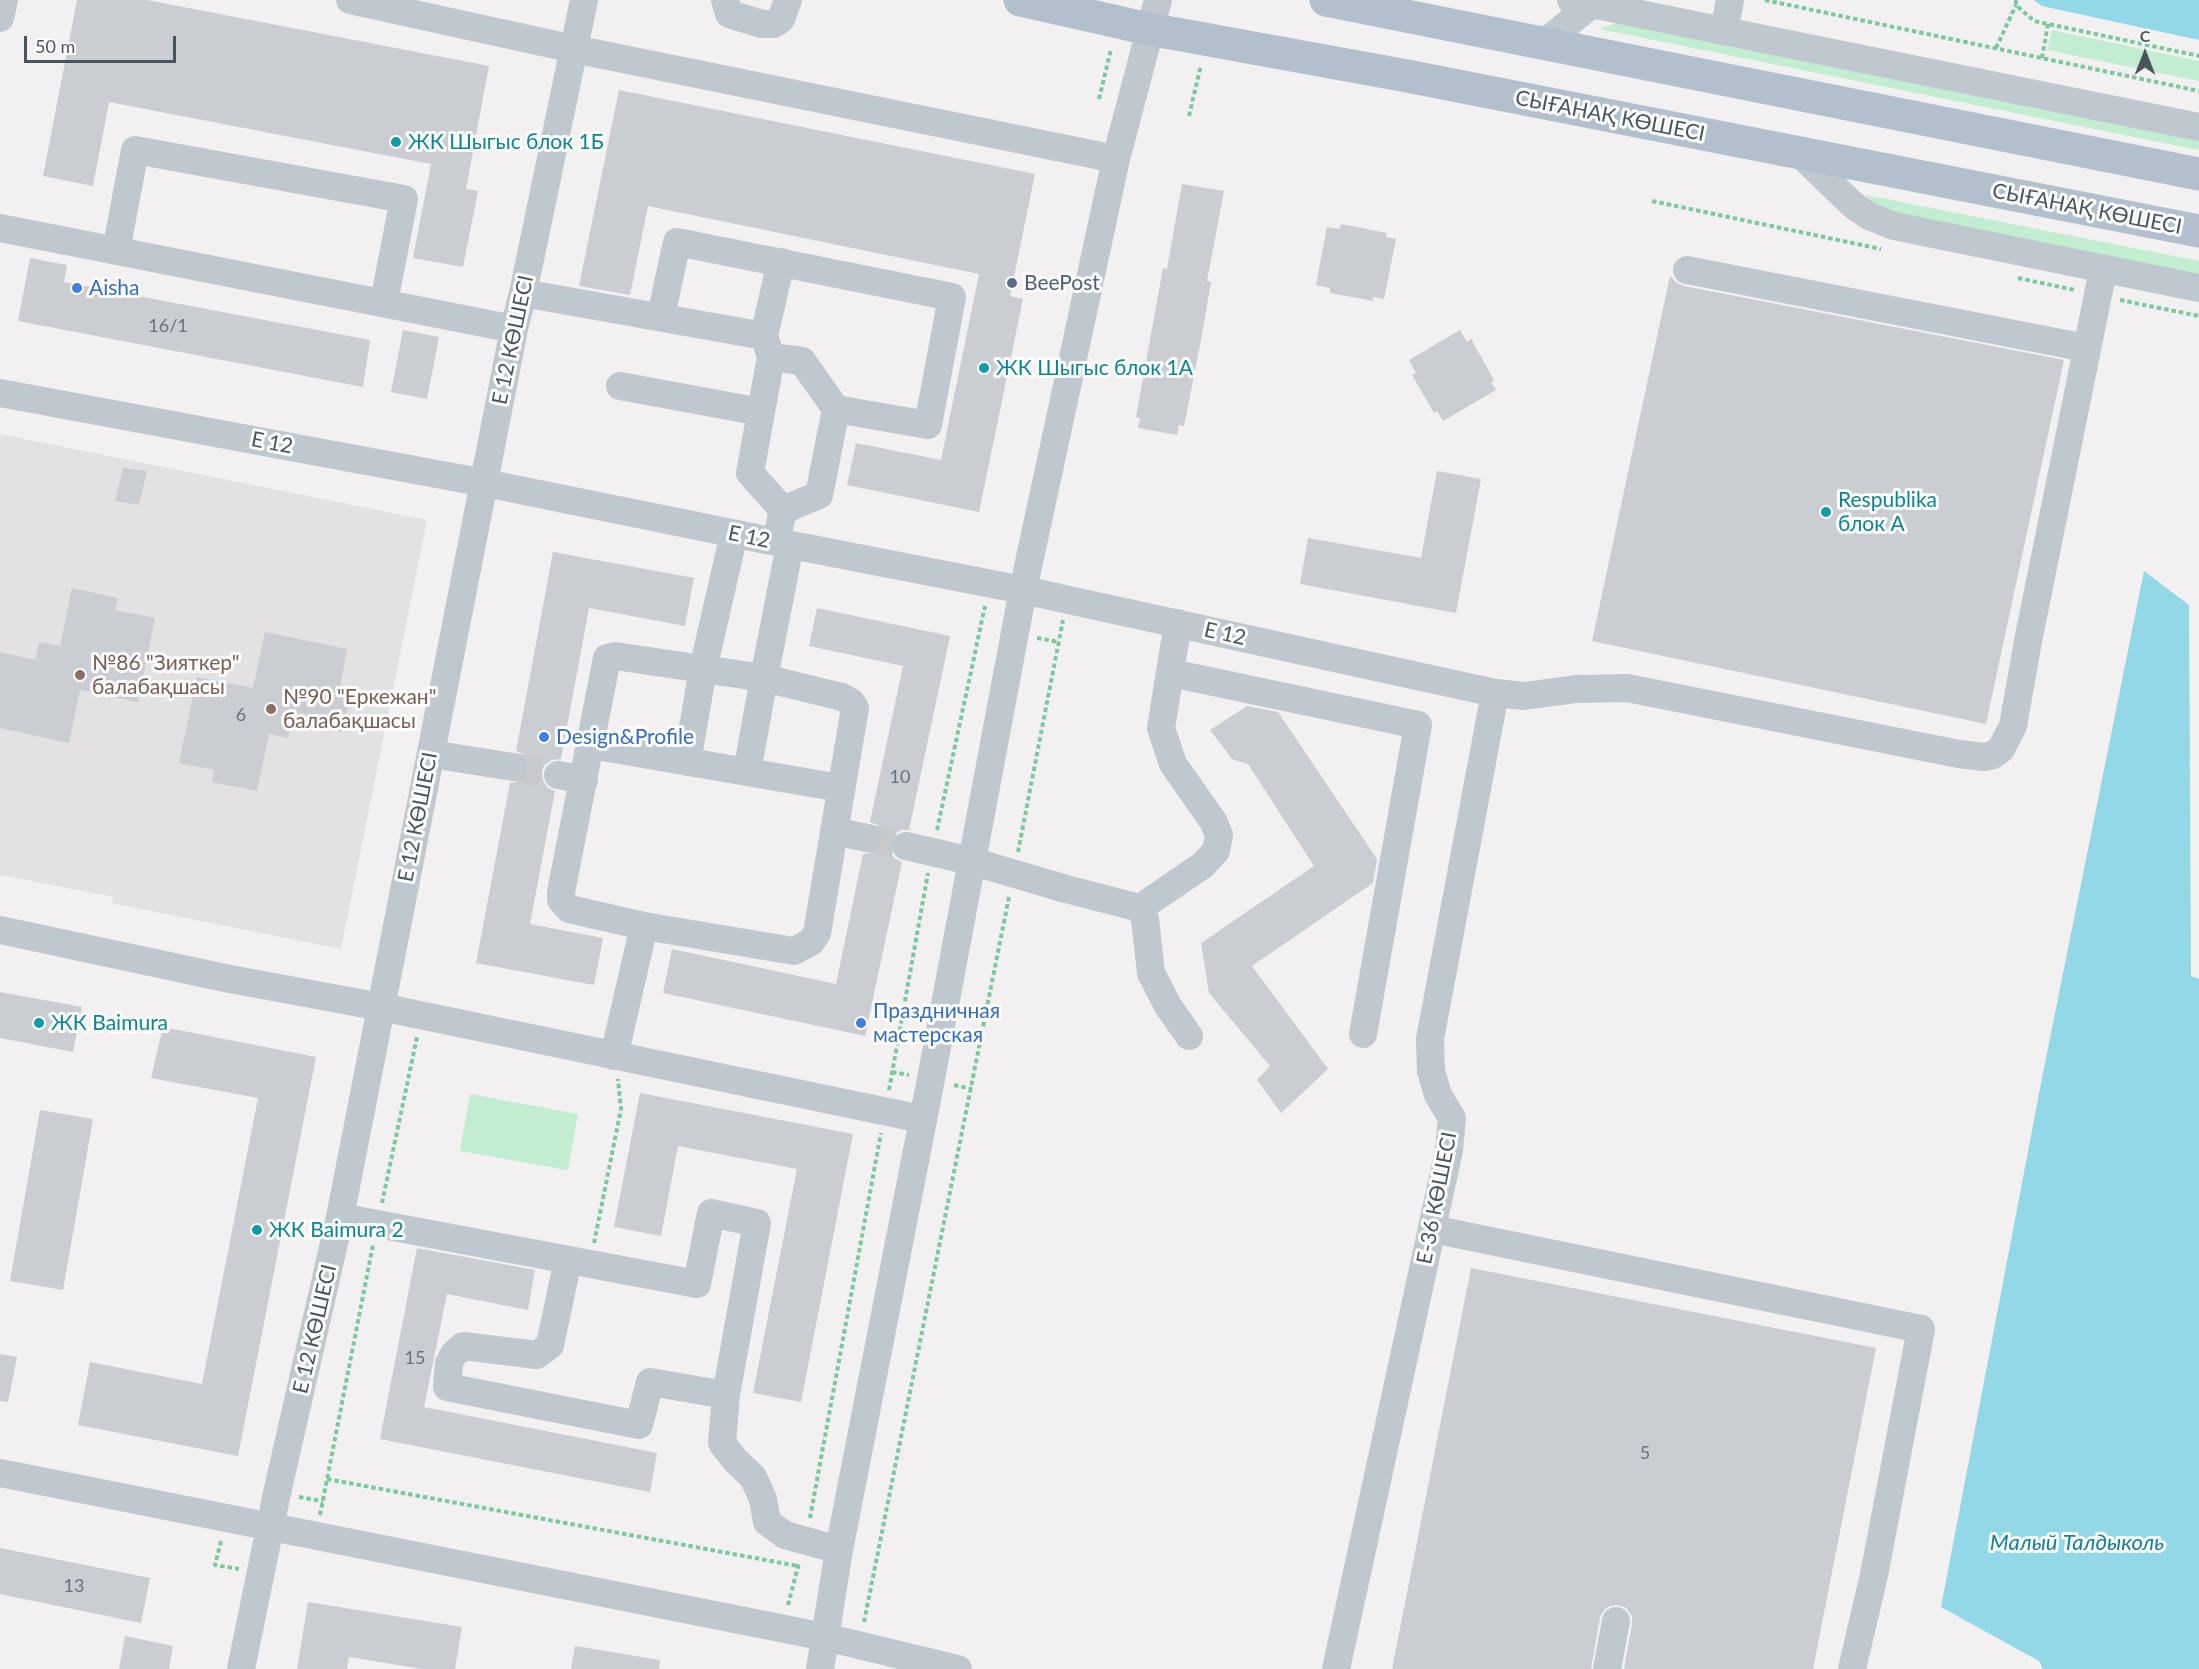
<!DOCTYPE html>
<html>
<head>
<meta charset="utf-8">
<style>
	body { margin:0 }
	#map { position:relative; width:2199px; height:1669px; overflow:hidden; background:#f2f0f0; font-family:Lato,sans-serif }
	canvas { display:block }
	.north { position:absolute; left:2115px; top:24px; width:60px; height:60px; -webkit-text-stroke:4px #fff; paint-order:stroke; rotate:0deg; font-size:16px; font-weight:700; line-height:24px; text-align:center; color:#49545c }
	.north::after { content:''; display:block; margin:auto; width:21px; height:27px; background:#49545c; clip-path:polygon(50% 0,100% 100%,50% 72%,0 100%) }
	.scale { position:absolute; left:24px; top:36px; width:152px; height:27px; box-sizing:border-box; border:3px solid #49545c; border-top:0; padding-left:8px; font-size:18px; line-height:21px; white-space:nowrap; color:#49545c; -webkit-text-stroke:4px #fff; paint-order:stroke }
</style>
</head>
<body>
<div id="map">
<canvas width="2199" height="1669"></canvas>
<div class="north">С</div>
<div class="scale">50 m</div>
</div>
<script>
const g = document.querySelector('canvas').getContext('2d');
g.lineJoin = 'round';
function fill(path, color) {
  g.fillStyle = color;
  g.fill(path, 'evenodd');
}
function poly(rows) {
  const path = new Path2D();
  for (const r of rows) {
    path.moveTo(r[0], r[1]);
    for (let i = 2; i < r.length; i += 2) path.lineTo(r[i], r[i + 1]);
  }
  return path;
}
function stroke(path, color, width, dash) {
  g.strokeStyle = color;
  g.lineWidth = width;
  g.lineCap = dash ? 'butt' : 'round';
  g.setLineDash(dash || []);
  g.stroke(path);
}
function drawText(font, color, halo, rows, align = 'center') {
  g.font = font + ' Lato,sans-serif';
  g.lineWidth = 6;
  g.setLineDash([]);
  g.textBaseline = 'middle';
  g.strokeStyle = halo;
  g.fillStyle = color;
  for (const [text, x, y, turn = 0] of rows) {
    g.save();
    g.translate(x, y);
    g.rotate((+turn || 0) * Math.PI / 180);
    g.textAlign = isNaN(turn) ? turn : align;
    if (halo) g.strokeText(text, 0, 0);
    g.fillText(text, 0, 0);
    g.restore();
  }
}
fill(poly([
	[0,434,427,520,341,949,111,903,114,897,0,875]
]), '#e3e1e1');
fill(poly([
	[1629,19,2199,135,2199,150,1599,29],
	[2052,30,2199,61,2199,81,2047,50],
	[1866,195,2199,261,2199,277,1883,214],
	[470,1094,578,1114,568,1170,460,1151]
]), '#c2edd1');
fill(poly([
	[2034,0,2199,0,2199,40,2042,6],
	[2144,571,2189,605,2191,976,2199,979,2199,1669,2043,1669,2039,1661,1941,1607,2043,1073]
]), '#92d8e7');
fill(poly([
	[77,0,147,0,489,66,466,189,478,191,463,267,413,258,431,164,109,102,93,186,43,176],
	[619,90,1035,174,1010,296,1023,299,979,512,847,485,856,443,941,460,979,274,648,206,630,295,579,286],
	[1182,184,1224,191,1207,281,1211,282,1201,340,1184,426,1179,425,1177,435,1138,428,1140,418,1136,417,1163,268,1167,269],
	[1341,224,1387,233,1386,237,1396,239,1384,299,1373,297,1373,301,1330,293,1330,288,1316,285,1327,227,1340,229],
	[30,258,67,265,64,282,370,340,363,387,18,321],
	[1670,276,1677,283,1684,286,2064,360,1986,724,1592,641],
	[403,330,439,337,427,399,391,392],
	[1460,330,1467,342,1471,339,1494,380,1491,382,1496,390,1443,421,1437,411,1434,413,1412,375,1416,373,1409,360],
	[123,468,147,471,139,505,115,501],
	[1437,471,1481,479,1456,613,1300,584,1308,538,1421,558],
	[553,552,694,578,685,626,589,608,561,759,552,760,545,765,542,771,543,781,548,788,555,791,530,924,603,938,594,985,476,963,510,783,519,782,525,778,529,770,528,761,523,754,516,751],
	[72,588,118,598,115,610,155,618,138,702,80,690,69,743,0,728,0,652,35,660,39,642,60,646],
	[817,608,950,636,909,830,901,830,894,834,890,843,890,851,894,858,902,862,865,1036,663,993,672,949,836,984,863,854,873,853,879,849,883,842,882,832,878,825,870,822,903,666,809,646],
	[265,632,347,649,340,687,352,689,343,732,291,722,288,738,269,734,257,791,212,782,214,770,179,763,197,677,253,688],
	[1247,706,1278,712,1377,859,1373,883,1252,966,1328,1069,1281,1113,1257,1080,1270,1066,1209,993,1201,943,1314,866,1248,764,1232,759,1210,730],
	[0,992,82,1007,73,1052,0,1038],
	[163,1027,316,1057,238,1456,78,1425,90,1362,202,1384,258,1098,151,1078],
	[640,1093,853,1134,801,1402,753,1393,797,1169,678,1146,661,1236,614,1227],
	[40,1110,93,1119,63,1290,10,1281],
	[417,1248,535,1270,528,1310,447,1294,424,1407,657,1453,650,1492,380,1439],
	[1471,1268,1876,1348,1813,1669,1624,1669,1632,1624,1632,1616,1626,1608,1618,1605,1610,1606,1604,1610,1600,1617,1591,1669,1392,1669],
	[0,1354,17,1357,8,1402,0,1401],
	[0,1548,150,1578,141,1623,0,1594],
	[308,1602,462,1627,455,1669,422,1669,349,1657,347,1669,297,1669],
	[125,1636,173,1646,169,1669,119,1669],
	[575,1646,660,1660,659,1669,571,1669]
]), '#cacdd2');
stroke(poly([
	[513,767,558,775],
	[867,838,906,846]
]), '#c8c9cb', 28, [28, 14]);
stroke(poly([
	[1765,0,2199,91],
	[2016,0,2016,5,2034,21,2199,56],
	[1996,48,2016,5],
	[2042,58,2048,24],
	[1099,99,1111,49],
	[1189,116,1201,65],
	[1652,201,1881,249],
	[2018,278,2075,290],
	[2120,300,2199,316],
	[1037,638,1059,642],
	[937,830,985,606],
	[1018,852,1063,620],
	[892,1072,909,1075],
	[954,1085,972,1089],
	[889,1090,928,873],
	[382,1203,417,1037],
	[594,1243,621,1109,618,1079],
	[327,1479,798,1566],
	[299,1497,323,1501],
	[320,1515,373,1245],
	[810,1518,881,1133],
	[221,1541,215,1565,239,1569],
	[788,1605,799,1563],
	[864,1622,1009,897]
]), '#7cc9a0', 4, [4.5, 3]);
stroke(poly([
	[350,0,574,49,1116,159],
	[725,0,729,14,762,24,774,24,781,19,788,0],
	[1571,0,2199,127],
	[0,18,4,0],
	[1724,31,1730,0],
	[1543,44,1592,4],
	[1799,153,1853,205,1869,216,1894,226,2199,288],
	[0,228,514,329],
	[116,251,135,150,404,199,384,302],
	[1687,270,2086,348],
	[523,293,764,336,771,357,802,361,836,409,928,425,952,297,677,242,661,316],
	[764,336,781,262],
	[771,357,750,473,783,510],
	[620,386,761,412],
	[0,393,485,483,776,542,1023,590,1495,693,1524,696,1576,689,1627,688,1959,754,1984,757,1993,755,2001,749,2013,726,2028,641,2103,270],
	[779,528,783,510,819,495,836,409],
	[734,534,703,669,615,656,607,658,561,892,561,900,569,909,644,926,794,951,811,942,817,933,855,708,851,702,842,697,764,678,790,545],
	[1171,673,1418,725,1363,1034],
	[591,745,840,788],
	[431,754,513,767],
	[687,762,703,669,764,678,747,772],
	[558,775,584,780],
	[834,831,867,838],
	[906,846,971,861,1066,889,1140,908,1145,919,1151,973,1168,1006,1189,1036],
	[1140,908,1203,865,1216,851,1219,835,1213,821,1173,764,1161,728,1178,623],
	[0,930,225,978,381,1007,922,1119],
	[614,1056,644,926],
	[340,1217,697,1284,711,1213,757,1223,726,1395,650,1382,639,1425,447,1387,449,1363,454,1354,463,1346,537,1355,550,1345,568,1260],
	[1432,1229,1921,1329,1874,1575,1852,1669],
	[726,1395,722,1443,735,1460,753,1477,763,1499,767,1522,785,1535,839,1550],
	[0,1473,825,1637,958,1669],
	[241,1669,277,1493,340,1217,514,329,523,293,584,0],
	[820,1669,839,1550,931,1079,1023,590,1116,159,1158,0],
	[1336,1669,1449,1150,1452,1118,1438,1095,1431,1071,1430,1039,1495,693],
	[1607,1669,1616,1621]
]), '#bfc8ce', 28);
stroke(poly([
	[1020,0,1149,29,1407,76,2199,231],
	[1326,0,2199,174]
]), '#b2c0cd', 33);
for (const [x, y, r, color] of [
	[396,142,6,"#0f9aa8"],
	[1012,283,6,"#5c6f8a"],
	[77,288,6,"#3f7fe0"],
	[984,368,6,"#0f9aa8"],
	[1826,512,6,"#0f9aa8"],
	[80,675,6,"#8d6e63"],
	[271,709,6,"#8d6e63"],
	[544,737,6,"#3f7fe0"],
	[39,1023,6,"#0f9aa8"],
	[861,1023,6,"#3f7fe0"],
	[257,1230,6,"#0f9aa8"]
]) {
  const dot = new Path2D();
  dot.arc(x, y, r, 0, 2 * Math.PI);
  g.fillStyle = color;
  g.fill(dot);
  stroke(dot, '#fff', 2);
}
drawText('18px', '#69727a', null, [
	["16/1",168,326],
	["6",241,715],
	["10",900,777],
	["15",415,1358],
	["5",1645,1453],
	["13",74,1586]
]);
drawText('21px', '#49545c', '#fff', [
	["СЫҒАНАҚ КӨШЕСІ",1610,116,11],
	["СЫҒАНАҚ КӨШЕСІ",2087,209,11],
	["Е 12 КӨШЕСІ",513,340,-78],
	["E 12",272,443,11],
	["E 12",749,537,12],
	["E 12",1225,634,13],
	["Е 12 КӨШЕСІ",418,817,-79],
	["Е-36 КӨШЕСІ",1437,1198,-79],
	["Е 12 КӨШЕСІ",315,1329,-77]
]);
drawText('21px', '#0d838f', '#fff', [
	["ЖК Шыгыс блок 1Б",408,142],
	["ЖК Шыгыс блок 1А",996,368],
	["Respublika",1838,500],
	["блок А",1838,524],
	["ЖК Baimura",51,1023],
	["ЖК Baimura 2",269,1230]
], 'left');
drawText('21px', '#4e5e75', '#fff', [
	["BeePost",1024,283]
], 'left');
drawText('21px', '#366cbe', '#fff', [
	["Aisha",89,288],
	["Design&Profile",556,737],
	["Праздничная",873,1011],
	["мастерская",873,1035]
], 'left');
drawText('21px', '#785e54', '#fff', [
	["№86 \"Зияткер\"",92,663],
	["балабақшасы",92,687],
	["№90 \"Еркежан\"",283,697],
	["балабақшасы",283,721]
], 'left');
drawText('italic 22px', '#167e94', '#fff', [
	["Малый Талдыколь",2077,1543]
]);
</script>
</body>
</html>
